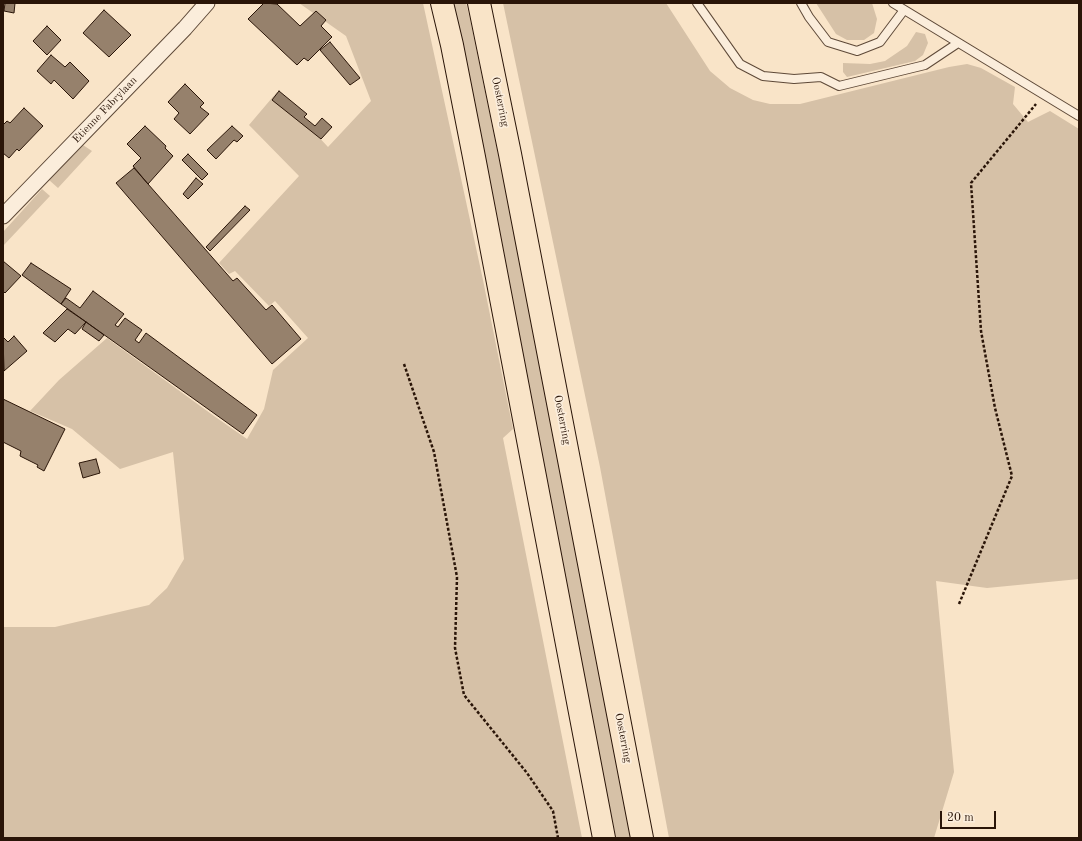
<!DOCTYPE html>
<html>
<head>
<meta charset="utf-8">
<style>
	body { margin:0 }
	#map { position:relative; width:1082px; height:841px; overflow:hidden; background:#f9e4c8; font-family:"Old Standard TT",serif }
	canvas { display:block }
	.frame { position:absolute; inset:0; border:4px solid #2a1508; pointer-events:none }
	.scale { position:absolute; left:940px; top:811px; width:56px; height:18px; box-sizing:border-box; border:2px solid #2a1508; border-top:0; padding-left:5px; font-size:12px; line-height:14px; white-space:nowrap; color:#2a1508; -webkit-text-stroke:3px #fbeddb; paint-order:stroke }
</style>
</head>
<body>
<div id="map">
<canvas width="1082" height="841"></canvas>
<div class="frame"></div>
<div class="scale">20 m</div>
</div>
<script>
const g = document.querySelector('canvas').getContext('2d');
g.lineJoin = 'round';
function fill(path, color) {
  g.fillStyle = color;
  g.fill(path, 'evenodd');
}
function poly(rows) {
  const path = new Path2D();
  for (const r of rows) {
    path.moveTo(r[0], r[1]);
    for (let i = 2; i < r.length; i += 2) path.lineTo(r[i], r[i + 1]);
  }
  return path;
}
function stroke(path, color, width, dash) {
  g.strokeStyle = color;
  g.lineWidth = width;
  g.lineCap = dash ? 'butt' : 'round';
  g.setLineDash(dash || []);
  g.stroke(path);
}
function drawText(font, color, halo, rows, align = 'center') {
  g.font = font + ' "Old Standard TT",serif';
  g.lineWidth = 3.5;
  g.setLineDash([]);
  g.textBaseline = 'middle';
  g.strokeStyle = halo;
  g.fillStyle = color;
  for (const [text, x, y, turn = 0] of rows) {
    g.save();
    g.translate(x, y);
    g.rotate((+turn || 0) * Math.PI / 180);
    g.textAlign = isNaN(turn) ? turn : align;
    if (halo) g.strokeText(text, 0, 0);
    g.fillText(text, 0, 0);
    g.restore();
  }
}
fill(poly([
	[299,3,423,3,483,280,513,429,503,438,582,838,3,838,3,627,55,627,149,605,167,588,184,559,173,452,120,469,72,429,30,411,59,380,107,338,214,416,247,439,264,409,273,370,308,338,275,301,269,306,235,271,229,274,219,263,299,176,249,125,277,92,328,147,371,101,346,36],
	[454,3,466,3,470,19,540,357,633,838,616,838,541,464,537,428,496,210],
	[503,3,666,3,710,71,730,88,753,100,770,104,800,104,949,67,967,64,981,68,1015,87,1013,104,1028,122,1050,111,1079,129,1079,579,987,588,936,581,954,772,934,838,669,838,600,467],
	[816,3,872,3,877,19,874,33,864,40,847,40,836,34],
	[916,32,925,34,928,43,923,55,915,61,847,77,843,72,843,63,870,64,885,61,907,46],
	[83,145,92,151,58,188,49,180],
	[42,189,50,196,3,246,3,232]
]), '#d6c1a7');
const building = poly([
	[5,3,15,3,14,13,4,11,5,3],
	[264,3,277,4,300,26,316,11,326,20,321,26,332,37,308,61,304,58,297,65,248,19,264,3],
	[104,10,131,35,109,57,83,33,104,10],
	[47,26,61,40,47,55,33,41,47,26],
	[330,42,360,78,350,85,320,50,330,42],
	[51,55,65,67,70,62,89,81,73,99,54,80,51,84,37,71,51,55],
	[185,84,204,103,200,107,209,114,190,134,174,119,179,113,168,102,185,84],
	[279,91,307,114,304,117,315,126,322,118,332,127,321,139,272,100,279,91],
	[24,108,43,126,19,151,17,149,9,158,3,153,3,125,7,121,10,123,24,108],
	[145,126,166,146,165,148,173,156,148,184,133,166,141,158,127,144,145,126],
	[232,126,243,136,237,142,234,140,216,159,207,150,232,126],
	[188,154,208,174,202,180,182,160,188,154],
	[134,168,233,281,237,278,266,310,272,305,301,339,272,364,116,183,134,168],
	[196,178,203,184,188,199,183,194,196,178],
	[245,206,250,210,210,251,206,247,245,206],
	[3,261,21,276,5,293,3,291,3,261],
	[31,263,71,289,61,304,22,275,31,263],
	[93,291,124,314,115,325,118,327,125,318,142,330,135,340,139,343,146,333,257,415,243,434,61,304,66,298,80,308,93,291],
	[67,309,86,322,75,334,68,329,55,342,43,333,67,309],
	[86,322,104,335,99,341,82,329,86,322],
	[14,336,27,351,4,371,3,337,8,342,14,336],
	[3,399,65,429,44,471,37,467,38,465,20,456,21,451,3,442,3,399],
	[96,459,100,473,83,478,79,463,96,459]
]);
fill(building, '#96816c');
stroke(building, '#2a1508', 1);
const service = poly([
	[697,3,740,64,763,76,794,79,821,77,839,86,925,65,958,43],
	[801,3,809,17,828,42,857,51,880,42,904,10],
	[893,3,1079,116]
]);
const minor = poly([
	[3,216,185,28,207,3]
]);
const primary = poly([
	[442,3,452,45,474,157,604,838],
	[479,3,510,154,642,838]
]);
stroke(service, '#5e4938', 10);
stroke(minor, '#5e4938', 17);
stroke(primary, '#2a1508', 24);
stroke(poly([
	[404,364,434,452,457,577,455,648,464,695,527,773,553,811,558,838],
	[959,604,1012,476,995,408,981,331,971,183,1036,104]
]), '#2a1508', 2.5, [3, 2]);
stroke(service, '#fbeddb', 8);
stroke(minor, '#fbeddb', 15);
stroke(primary, '#f9e4c8', 22);
drawText('11px', '#2a1508', '#fbeddb', [
	["Oosterring",500,102,78],
	["Etienne Fabrylaan",105,110,-46],
	["Oosterring",562,420,79],
	["Oosterring",623,738,79]
]);
</script>
</body>
</html>
